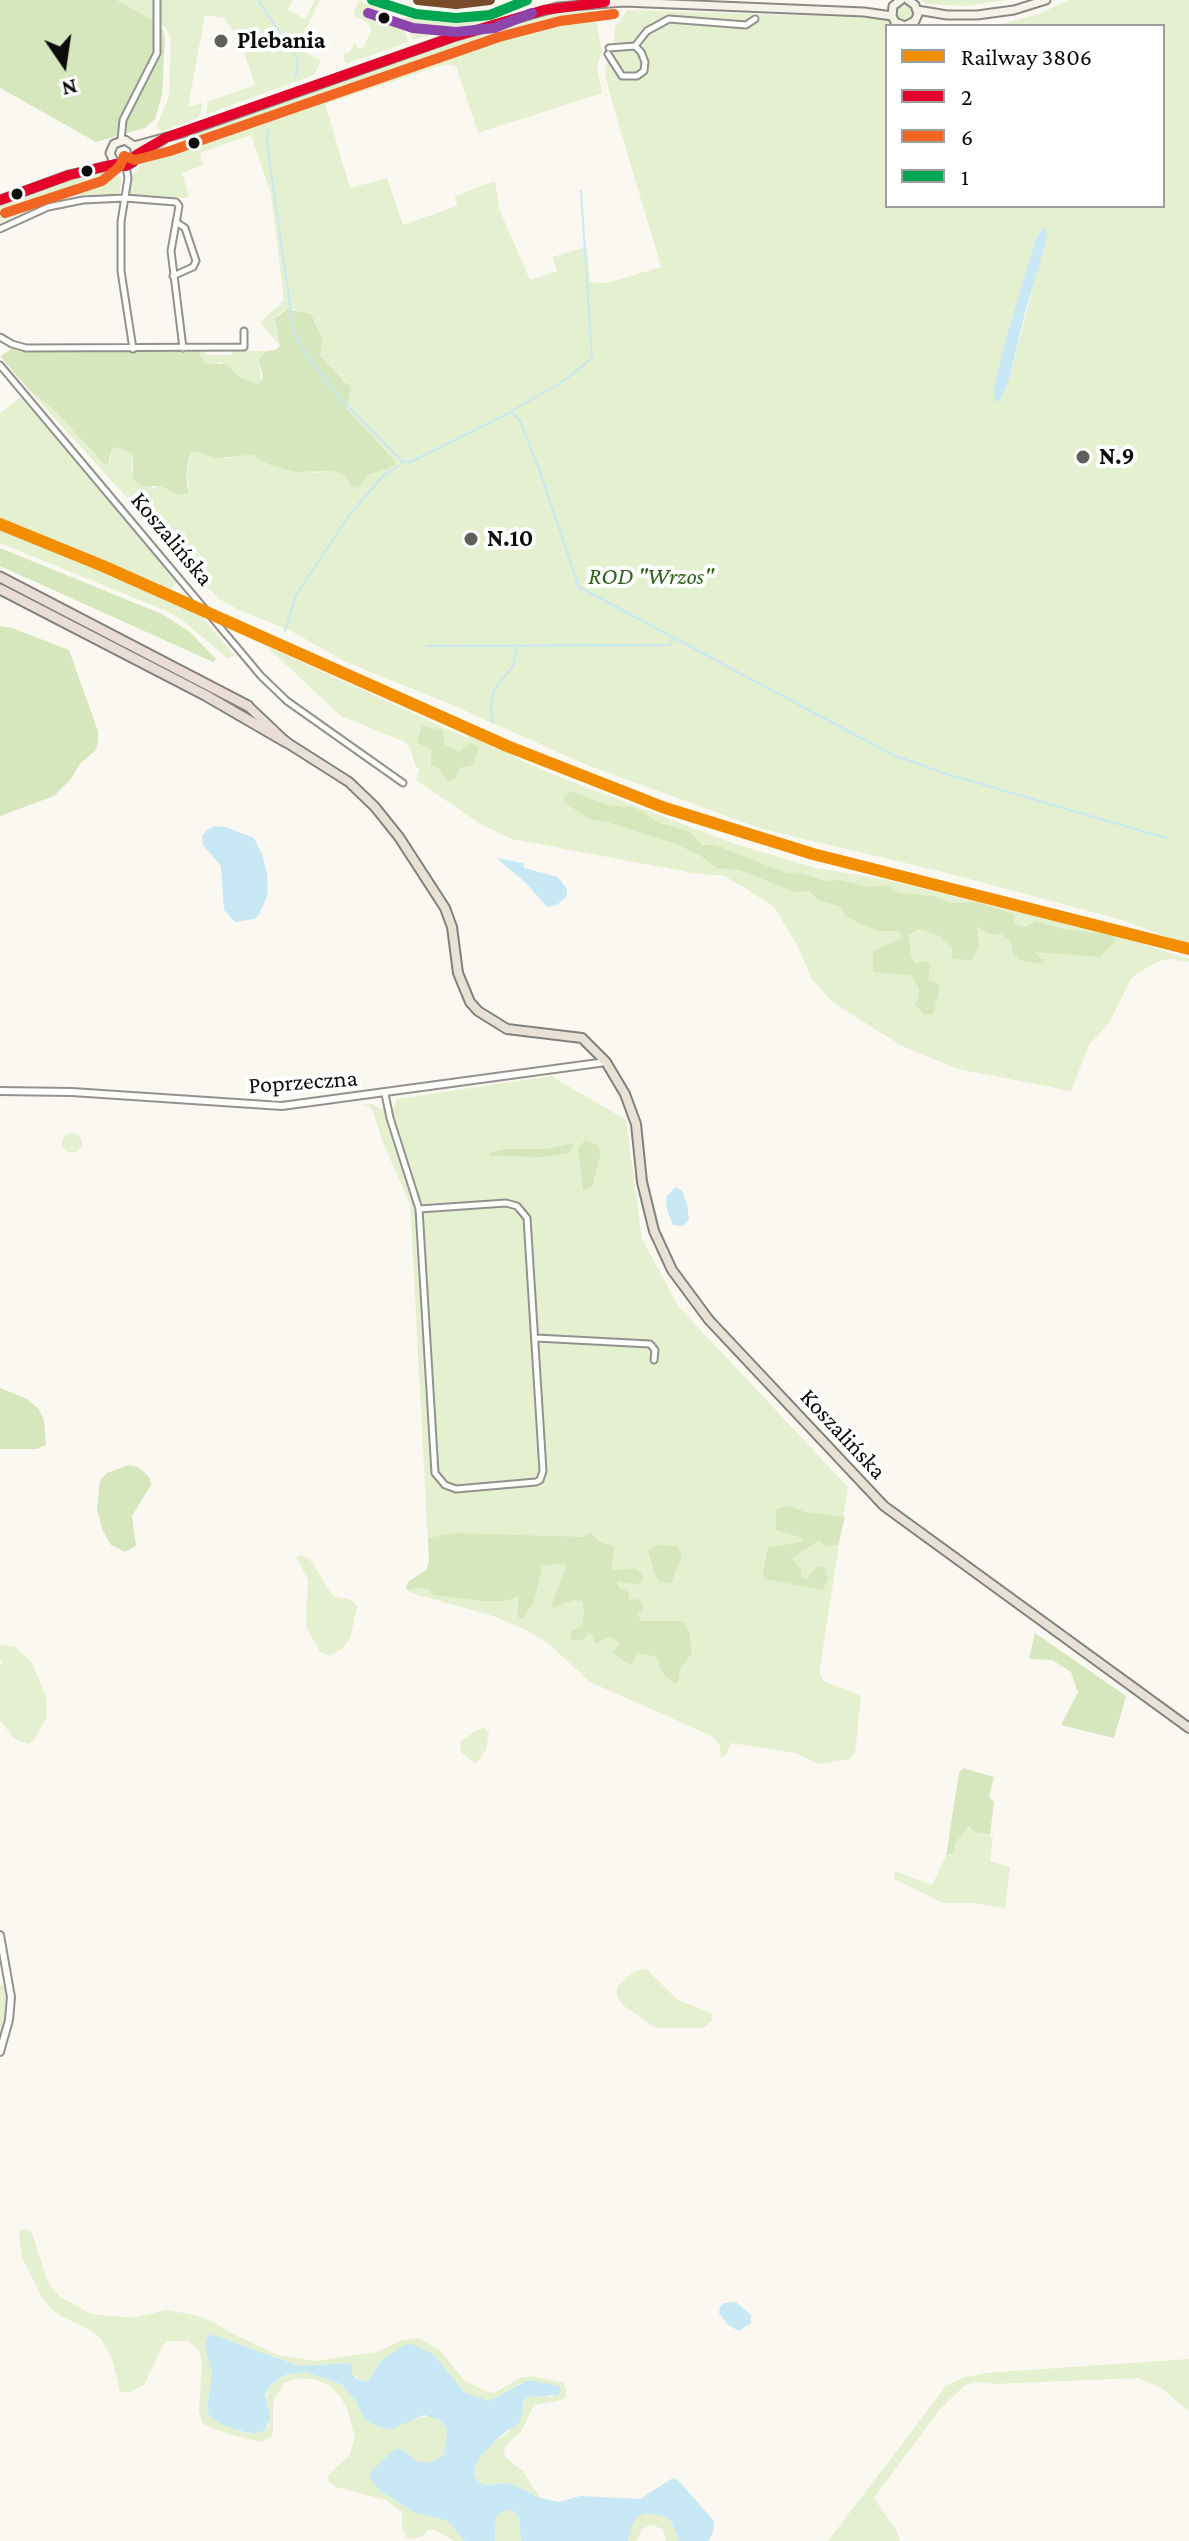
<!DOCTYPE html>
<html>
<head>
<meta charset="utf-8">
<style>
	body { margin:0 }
	#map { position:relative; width:1189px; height:2541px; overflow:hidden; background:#faf8f0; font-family:"Crimson Pro",serif }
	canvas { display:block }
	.legend { position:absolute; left:885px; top:24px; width:280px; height:184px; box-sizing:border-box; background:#fff; border:2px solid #9e9e9e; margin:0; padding:10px 14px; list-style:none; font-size:24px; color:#0c0c0c }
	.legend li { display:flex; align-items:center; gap:16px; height:40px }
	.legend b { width:40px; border:2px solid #9e9e9e }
	.north { position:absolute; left:24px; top:24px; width:80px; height:80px; -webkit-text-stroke:6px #fff; paint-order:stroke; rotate:167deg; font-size:22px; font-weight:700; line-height:32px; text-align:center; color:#0c0c0c }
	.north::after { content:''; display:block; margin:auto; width:28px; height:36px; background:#0c0c0c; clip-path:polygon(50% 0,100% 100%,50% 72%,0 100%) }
</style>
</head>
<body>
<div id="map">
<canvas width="1189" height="2541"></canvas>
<ul class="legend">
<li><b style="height:10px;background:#f38e01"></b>Railway 3806</li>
<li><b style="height:10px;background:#e4002b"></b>2</li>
<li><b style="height:10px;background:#f26522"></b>6</li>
<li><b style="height:10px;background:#00a651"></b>1</li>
</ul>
<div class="north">N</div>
</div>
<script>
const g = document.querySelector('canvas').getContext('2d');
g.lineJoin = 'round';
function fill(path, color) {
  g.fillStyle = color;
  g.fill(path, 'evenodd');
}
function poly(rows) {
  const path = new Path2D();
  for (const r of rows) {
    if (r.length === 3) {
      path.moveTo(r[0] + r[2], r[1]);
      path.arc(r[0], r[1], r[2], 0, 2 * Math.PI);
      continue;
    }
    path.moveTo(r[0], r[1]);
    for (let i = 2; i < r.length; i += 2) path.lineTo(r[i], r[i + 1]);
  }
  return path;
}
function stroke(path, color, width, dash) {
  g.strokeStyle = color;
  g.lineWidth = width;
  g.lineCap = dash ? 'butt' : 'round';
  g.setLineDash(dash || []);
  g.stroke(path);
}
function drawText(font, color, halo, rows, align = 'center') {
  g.font = font + ' "Crimson Pro",serif';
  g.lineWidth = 8;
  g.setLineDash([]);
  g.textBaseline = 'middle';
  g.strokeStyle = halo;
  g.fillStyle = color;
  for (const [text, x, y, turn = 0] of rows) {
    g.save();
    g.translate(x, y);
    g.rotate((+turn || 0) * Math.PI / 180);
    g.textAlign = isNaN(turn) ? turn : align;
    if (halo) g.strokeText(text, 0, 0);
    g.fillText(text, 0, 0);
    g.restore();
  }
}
fill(poly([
	[117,0,293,0,288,10,305,19,315,0,320,0,297,47,321,61,314,75,207,114,207,102,255,85,240,40,224,18,205,15,188,107,203,103,201,112,198,118,162,131,156,128,169,96,171,40,166,28],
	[358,0,382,11,384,15,400,18,409,42,346,64,343,57,345,53,350,52,354,43,358,48,363,48,371,31,369,24,354,15],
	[921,0,1006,0,964,6,925,4],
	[1069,0,1189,0,1189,945,1122,920,947,873,762,829,587,765,452,705,344,661,293,632,239,610,219,599,29,390,52,408,105,465,110,462,112,449,116,447,133,454,131,470,153,488,160,486,177,494,189,487,186,476,192,452,227,458,252,455,311,473,332,471,344,475,350,482,394,460,347,409,350,395,347,383,320,356,323,340,315,321,295,309,287,309,278,314,276,325,280,346,260,322,284,301,271,194,251,135,200,153,203,165,182,173,189,195,185,198,129,196,133,175,145,159,174,147,182,140,418,53,529,18,567,10,593,7,602,51,597,67,602,93,478,133,456,66,445,64,325,104,350,188,387,178,403,225,457,206,455,196,495,181,500,211,530,280,557,271,552,257,587,247,590,282,607,283,661,267,609,91,604,68,613,52,615,27,628,10,888,18,895,26,887,26,887,206,1163,206,1163,26,914,26,919,24,1001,24,1036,15],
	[1047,232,1009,380,999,402,995,401,994,387,1036,239],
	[904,13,9],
	[507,12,507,14,491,19,413,40,402,18,414,17,469,21],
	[104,172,122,178,119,192,111,197,82,198,81,194,65,196,0,222,0,205,78,177],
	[199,351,205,351,206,355,232,355,232,351,266,351,258,360,262,381,257,384,249,383,220,362,213,365,205,364],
	[22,396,176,582,170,593,0,519,0,413],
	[0,526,200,614,235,656,227,658,182,620,169,612,0,543],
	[266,646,465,737,467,737,466,735,475,737,494,748,508,752,522,761,560,777,735,844,816,868,883,879,1118,936,1189,959,1189,962,1169,959,1160,961,1137,973,1131,979,1109,1023,1089,1045,1071,1091,958,1069,900,1045,831,1001,812,979,797,945,774,907,740,885,724,876,693,873,512,839,482,825,416,780,420,768,416,767,410,748,403,741,341,716],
	[551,1076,626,1120,642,1239,679,1307,848,1487,820,1667,820,1676,824,1681,861,1696,855,1753,849,1759,818,1764,796,1753,731,1743,726,1755,721,1758,720,1746,712,1736,590,1682,548,1643,524,1629,493,1616,411,1593,407,1590,408,1582,426,1571,429,1561,410,1204,383,1143,373,1111,369,1106,360,1105,372,1104,380,1109,394,1107,397,1099],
	[72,1143,10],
	[303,1555,312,1562,330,1592,336,1597,351,1600,357,1606,350,1639,342,1649,330,1656,320,1652,306,1626,308,1580,296,1557],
	[0,1645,15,1647,31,1661,46,1696,47,1717,36,1737,29,1744,20,1742,12,1736,0,1720,0,1667,3,1658,0,1661],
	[484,1728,489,1732,486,1750,475,1764,461,1752,460,1742,477,1730],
	[969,1826,975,1832,993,1837,990,1861,1010,1867,1005,1908,973,1903,943,1903,894,1879,895,1871,932,1885,946,1856,951,1856,954,1845],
	[642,1969,647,1970,678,2000,711,2013,712,2021,704,2028,656,2028,624,2006,617,1997,617,1987,632,1973],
	[0,1985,6,1986,7,1998,6,2019,0,2036],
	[24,2228,31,2231,33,2236,48,2283,59,2296,91,2314,133,2318,166,2310,195,2315,212,2321,229,2332,278,2355,316,2361,377,2352,400,2341,419,2338,439,2349,464,2380,487,2392,494,2393,520,2378,532,2376,564,2383,567,2396,562,2400,534,2405,521,2432,507,2444,504,2449,505,2457,523,2471,540,2498,510,2483,486,2485,478,2482,474,2473,477,2459,486,2447,509,2432,527,2396,532,2394,552,2397,561,2391,520,2383,490,2401,472,2397,465,2393,433,2354,392,2355,380,2362,368,2383,363,2382,351,2373,351,2363,299,2366,211,2334,205,2345,212,2374,207,2408,234,2428,244,2432,252,2434,265,2431,269,2425,265,2403,270,2386,284,2375,305,2372,341,2384,355,2400,415,2419,430,2416,440,2420,447,2428,447,2434,444,2454,437,2461,427,2463,416,2461,402,2450,395,2449,371,2472,380,2491,416,2513,448,2521,465,2541,454,2541,434,2529,428,2530,422,2537,408,2539,402,2529,402,2512,386,2500,336,2487,329,2482,328,2475,349,2456,355,2438,347,2409,340,2396,330,2386,317,2380,300,2378,284,2383,273,2402,273,2433,271,2437,261,2442,228,2434,203,2424,199,2411,202,2362,199,2351,188,2341,168,2341,163,2345,144,2385,128,2393,120,2391,112,2359,101,2339,92,2331,63,2317,51,2309,42,2297,22,2257,19,2238,20,2231],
	[1189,2359,1189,2411,1161,2388,1138,2378,995,2384,974,2382,964,2386,941,2408,874,2498,896,2530,900,2541,828,2541,946,2386,962,2378,985,2373],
	[512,2510,519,2518,521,2541,495,2541,496,2516,503,2511],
	[646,2513,663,2516,671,2521,679,2541,666,2541,663,2529,651,2525,642,2529,636,2541,628,2541,632,2525,637,2517]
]), '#e5f0d0');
fill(poly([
	[0,0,117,0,156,22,163,30,165,39,162,95,155,119,145,128,96,142,0,88],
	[287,309,311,314,323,340,320,356,351,388,347,409,394,460,394,465,385,470,369,474,358,488,352,487,344,475,332,471,296,472,270,465,252,455,217,458,196,452,192,452,189,458,186,476,188,494,177,494,160,486,141,486,133,479,133,454,116,447,112,449,108,465,105,465,52,408,29,390,0,356,12,349,26,352,199,351,205,364,226,364,241,378,257,384,262,381,263,375,258,360,266,351,275,350,280,346,275,319],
	[0,548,162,614,190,632,216,659,213,662,0,566],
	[0,626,12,628,69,650,98,731,98,740,96,750,80,764,71,779,54,796,0,816],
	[422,726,443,730,444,744,459,752,470,743,479,747,473,765,460,768,455,779,448,782,439,769,431,765,431,749,417,743],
	[570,791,611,806,635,807,659,823,689,831,702,845,715,845,789,874,797,872,825,881,840,880,867,887,890,885,898,893,933,896,951,903,976,902,1014,914,1014,922,1018,926,1025,927,1036,921,1063,929,1109,935,1115,937,1115,942,1099,957,1034,952,1045,962,1043,964,1019,960,1012,951,1011,942,1003,935,987,933,977,926,979,947,971,960,952,959,952,947,940,936,919,929,908,935,911,954,915,964,925,961,930,964,928,980,936,982,940,988,933,1014,924,1015,915,1004,919,996,919,988,912,975,873,972,873,951,902,938,899,931,880,931,865,926,845,916,840,906,818,900,810,891,795,892,740,870,717,868,701,856,676,844,604,821,591,820,565,803,563,798],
	[585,1140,596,1144,601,1152,592,1187,583,1190,578,1149],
	[573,1143,572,1150,567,1153,546,1157,488,1156,492,1152,505,1149,547,1149],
	[0,1388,27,1399,38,1408,44,1420,46,1445,37,1449,0,1449],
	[129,1465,138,1467,145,1473,150,1478,151,1485,132,1516,136,1546,125,1552,111,1545,102,1529,97,1508,100,1481,107,1473],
	[788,1506,805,1512,845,1517,838,1545,825,1547,819,1540,792,1558,801,1570,802,1578,808,1579,811,1572,818,1567,825,1567,828,1578,823,1590,765,1579,763,1571,768,1548,801,1542,804,1538,776,1530,776,1509],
	[590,1532,600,1542,614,1547,611,1570,637,1569,644,1578,637,1585,617,1581,618,1587,628,1592,629,1600,639,1599,644,1607,638,1615,641,1621,683,1621,689,1631,692,1654,681,1666,677,1684,666,1677,660,1669,658,1658,645,1654,637,1655,632,1665,624,1661,613,1653,620,1644,610,1636,596,1644,590,1632,582,1640,574,1641,570,1637,571,1632,582,1626,584,1610,582,1602,575,1600,563,1603,553,1610,552,1603,566,1568,565,1563,542,1566,534,1602,523,1618,517,1617,519,1596,505,1601,483,1601,433,1595,429,1589,418,1587,407,1590,406,1586,408,1582,426,1570,429,1561,428,1538,455,1533,585,1537],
	[658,1545,678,1546,682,1556,671,1583,660,1583,655,1575,648,1551],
	[1035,1633,1126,1696,1114,1738,1061,1725,1078,1692,1071,1672,1052,1660,1029,1659],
	[963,1768,994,1777,989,1797,994,1802,990,1835,974,1832,969,1826,954,1845,954,1853,946,1856,959,1773]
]), '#d6e7be');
fill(poly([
	[1044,228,1047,231,1045,245,1025,313,1009,380,999,402,994,401,994,387,1008,332,1036,239],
	[215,826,226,827,254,838,263,857,267,874,268,894,259,915,254,919,235,922,224,910,221,866,203,845,202,836,207,830],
	[496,858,523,863,524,868,558,877,567,889,567,896,557,905,547,907,526,883],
	[676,1187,682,1191,687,1204,689,1219,683,1226,673,1225,667,1210,666,1197],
	[736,2302,751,2315,751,2323,739,2331,728,2325,719,2313,720,2307,724,2303],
	[211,2334,299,2366,351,2363,352,2374,357,2379,368,2382,380,2362,404,2345,412,2344,433,2354,465,2393,489,2401,528,2380,559,2386,561,2391,558,2395,527,2397,522,2403,523,2410,519,2423,500,2436,478,2459,474,2473,478,2482,486,2485,510,2483,540,2498,559,2502,580,2496,640,2499,673,2478,678,2480,714,2521,713,2533,708,2541,679,2541,671,2521,663,2516,646,2513,637,2517,632,2525,628,2541,521,2541,519,2518,512,2510,503,2511,496,2516,495,2541,465,2541,448,2521,416,2513,380,2491,370,2479,370,2472,395,2449,402,2449,416,2461,427,2463,437,2460,444,2454,447,2434,447,2428,440,2420,424,2415,392,2429,383,2428,365,2420,355,2400,341,2384,305,2372,284,2375,270,2386,265,2395,270,2418,265,2431,252,2434,222,2425,210,2417,207,2408,212,2374,205,2345,207,2338]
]), '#c7e8f4');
stroke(poly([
	[258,0,298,60,296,76],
	[268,130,267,144,294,334,308,357,341,399,402,461,410,462,511,412,520,421,539,469,579,587,893,755,950,775,1166,838],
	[513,410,565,380,592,358,581,191],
	[285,631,296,595,350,514,384,475,404,462],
	[427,646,669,645,673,638],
	[493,723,491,709,494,690,513,666,517,645]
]), '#c7e8f4', 2);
const minor = poly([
	[372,0,416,14,456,18,490,15,527,0],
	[609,48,635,46,647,31,669,19,746,25,755,19],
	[608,54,622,76,637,76,644,71,645,62,641,52,635,46],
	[121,140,123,120,157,53,157,0],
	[126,166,128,178,121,222,121,271,133,349],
	[0,229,48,207,83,200,125,198,176,202,179,206,171,251,183,348],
	[173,276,193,267,196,261,185,228,176,222],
	[0,337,12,344,26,348,244,347,244,331],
	[0,365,261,676,287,701,403,783],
	[385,1094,390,1118,419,1209,435,1473,445,1485,456,1489,536,1482,540,1480,543,1471,527,1218,517,1206,506,1203,419,1209],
	[536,1338,650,1344,655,1350,654,1360]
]);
const tertiary = poly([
	[0,1091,72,1092,282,1106,606,1062],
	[0,1935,11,1997,9,2020,0,2052]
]);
const secondary = poly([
	[901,0,893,6,892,16,895,22,905,26,915,21,918,14,915,5,908,0],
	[917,10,947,15,977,15,1014,10,1046,0],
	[134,146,182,133,453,37,557,7,624,2,864,12,892,16],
	[136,155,134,146,125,140,114,144,110,153,115,164,126,166,133,162,136,155,163,140],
	[0,200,69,175,115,164]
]);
const trunk = poly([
	[248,706,286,742,349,782,375,807,399,837,445,908,452,927,458,973,470,1002,478,1011,507,1029,582,1038,606,1062,625,1094,636,1124,642,1182,654,1231,672,1270,709,1320,884,1506,1189,1728]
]);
const motorway = poly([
	[0,577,248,706],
	[0,589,205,695,286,742]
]);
stroke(minor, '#93928f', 9);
stroke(tertiary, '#93928f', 10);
stroke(secondary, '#8a8985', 11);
stroke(trunk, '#80807c', 12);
stroke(motorway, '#80807c', 13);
stroke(minor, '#fefefd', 5);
stroke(tertiary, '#fefefd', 6);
stroke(secondary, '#f5f2e8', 7);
stroke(trunk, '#eae1d6', 8);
stroke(motorway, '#e9ddd5', 9);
stroke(poly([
	[0,200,69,175,115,164,126,166,133,162,136,155,165,138,453,37,544,10,605,2]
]), '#e4002b', 10);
stroke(poly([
	[5,213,102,181,120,166,124,156,135,160,170,151,499,37,560,21,614,14]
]), '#f26522', 10);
stroke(poly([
	[372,0,416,14,456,18,490,15,527,0]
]), '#00a651', 10);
stroke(poly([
	[368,13,413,28,456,32,494,28,532,13]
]), '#8e44ad', 10);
stroke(poly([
	[418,0,456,4,490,0]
]), '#7a4b2a', 10);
stroke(poly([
	[0,524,103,566,507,746,665,808,813,854,1189,949]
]), '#f38e01', 12);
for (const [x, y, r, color] of [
	[384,18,7,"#0c0c0c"],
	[221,41,8,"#5f5f5c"],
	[194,143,7,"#0c0c0c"],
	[87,171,7,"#0c0c0c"],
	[17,194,7,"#0c0c0c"],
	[1083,457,8,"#5f5f5c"],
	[471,539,8,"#5f5f5c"]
]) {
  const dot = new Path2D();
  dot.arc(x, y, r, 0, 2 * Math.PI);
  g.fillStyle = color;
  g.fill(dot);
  stroke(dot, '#fff', 3);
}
drawText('bold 24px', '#0c0c0c', '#fff', [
	["Plebania",237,41],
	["N.9",1099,457],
	["N.10",487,539]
], 'left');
drawText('24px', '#0c0c0c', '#fff', [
	["Koszalińska",172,539,50],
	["Poprzeczna",303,1082,-4],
	["Koszalińska",843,1434,47]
]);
drawText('italic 24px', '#31631d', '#fff', [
	["ROD \"Wrzos\"",651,577]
]);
</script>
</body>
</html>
